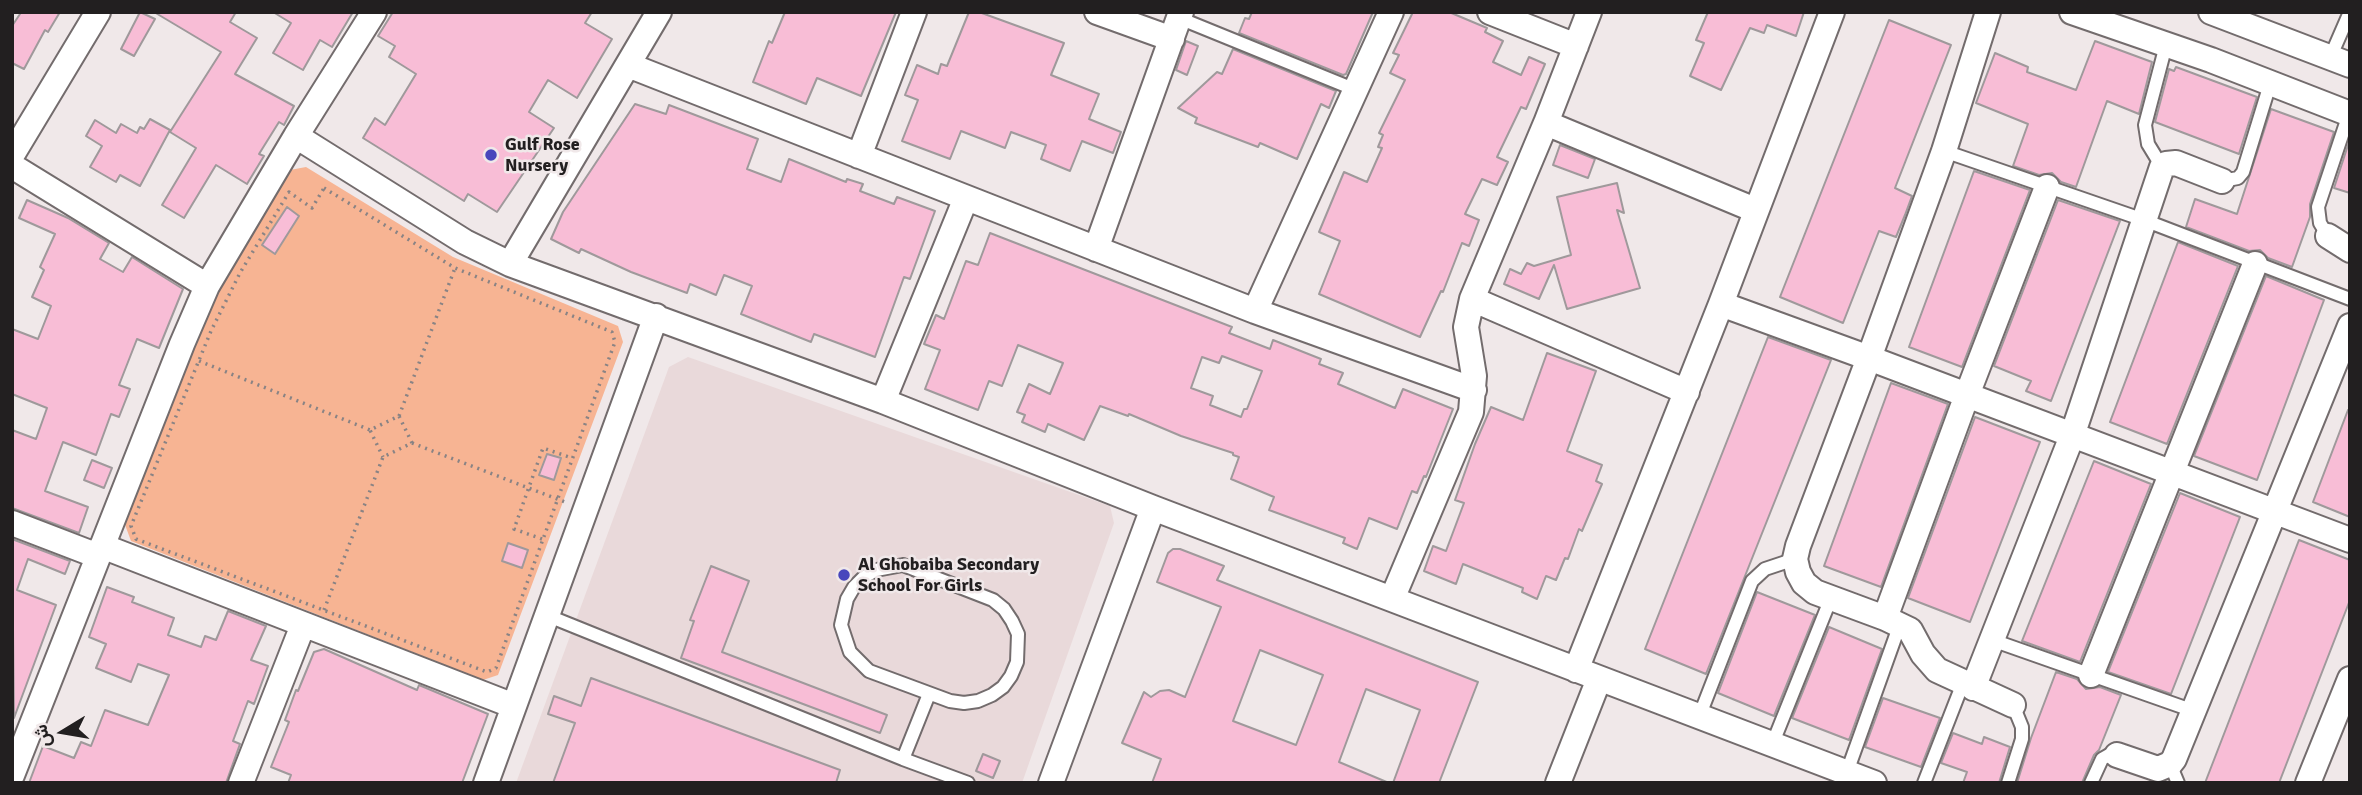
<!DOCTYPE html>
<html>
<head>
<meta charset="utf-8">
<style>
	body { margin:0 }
	#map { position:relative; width:2362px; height:795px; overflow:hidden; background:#f0e8e9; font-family:Signika,Vazirmatn,sans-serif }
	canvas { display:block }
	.frame { position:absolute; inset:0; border:14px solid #221f20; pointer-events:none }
	.north { position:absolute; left:28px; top:697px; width:70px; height:70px; -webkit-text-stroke:5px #f0e8e9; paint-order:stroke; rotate:259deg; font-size:19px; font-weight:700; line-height:28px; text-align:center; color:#221f20 }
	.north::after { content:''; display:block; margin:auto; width:24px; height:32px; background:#221f20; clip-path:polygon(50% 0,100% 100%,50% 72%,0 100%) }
</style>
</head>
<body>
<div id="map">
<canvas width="2362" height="795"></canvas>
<div class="frame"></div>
<div class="north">ش</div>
</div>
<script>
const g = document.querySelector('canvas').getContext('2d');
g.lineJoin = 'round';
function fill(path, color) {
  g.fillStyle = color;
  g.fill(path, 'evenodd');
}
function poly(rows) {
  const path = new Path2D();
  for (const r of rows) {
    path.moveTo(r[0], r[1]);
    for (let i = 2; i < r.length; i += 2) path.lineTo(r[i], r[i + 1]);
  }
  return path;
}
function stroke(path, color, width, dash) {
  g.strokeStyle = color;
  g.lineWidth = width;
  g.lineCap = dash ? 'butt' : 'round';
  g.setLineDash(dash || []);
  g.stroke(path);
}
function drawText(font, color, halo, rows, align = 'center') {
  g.font = font + ' Signika,sans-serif';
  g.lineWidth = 5;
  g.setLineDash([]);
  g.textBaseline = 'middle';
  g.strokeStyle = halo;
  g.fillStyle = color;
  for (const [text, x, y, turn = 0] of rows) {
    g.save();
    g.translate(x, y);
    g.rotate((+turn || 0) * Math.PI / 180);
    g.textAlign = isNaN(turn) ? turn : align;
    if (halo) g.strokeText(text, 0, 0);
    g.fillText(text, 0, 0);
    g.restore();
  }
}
fill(poly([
	[688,357,1110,506,1114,523,1022,783,516,783,669,367]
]), '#e9d9da');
fill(poly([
	[306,167,453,257,618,326,623,342,498,675,483,680,131,541,124,522,212,302,290,170]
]), '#f7b493');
const building = poly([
	[17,12,60,12,48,32,45,30,24,69,12,63,12,26,20,14,17,12],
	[140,12,155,19,134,56,121,49,140,12],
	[154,12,236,12,230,22,257,38,235,74,294,106,284,125,279,122,259,154,264,156,247,184,216,165,184,218,162,205,196,148,170,132,221,52,154,12],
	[273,12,353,12,332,47,320,40,303,70,273,53,291,23,273,12],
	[393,12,592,12,585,23,612,39,577,98,548,80,529,112,554,128,497,212,468,194,464,201,363,138,375,118,385,125,416,74,389,57,395,46,378,36,393,12],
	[785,12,896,12,861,96,817,78,806,104,753,82,769,41,772,43,785,12],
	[969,12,979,12,1064,43,1051,75,1099,94,1089,119,1121,132,1113,153,1082,141,1070,171,1041,159,1046,145,1011,132,1005,148,961,131,950,159,902,141,918,100,905,95,917,65,938,74,941,64,947,66,969,12],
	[1252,12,1373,12,1346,74,1343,75,1239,33,1245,18,1249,19,1252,12],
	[1413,12,1449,12,1487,28,1485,32,1503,41,1493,62,1521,75,1529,57,1545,64,1526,109,1521,107,1497,157,1508,162,1497,185,1482,179,1465,214,1479,220,1469,246,1462,243,1443,292,1441,291,1420,337,1319,294,1340,241,1319,232,1344,172,1367,182,1382,148,1378,147,1383,135,1379,133,1405,80,1390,73,1399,55,1393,53,1413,12],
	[1708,12,1804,12,1796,36,1767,25,1764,33,1750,28,1721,90,1690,76,1704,43,1696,40,1708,12],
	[1889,20,1951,45,1895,188,1912,196,1905,215,1896,237,1879,231,1843,323,1780,297,1889,20],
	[1186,41,1198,46,1187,75,1176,70,1186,41],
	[2095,41,2152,62,2139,114,2107,101,2076,187,2061,182,2052,173,2039,175,2013,166,2028,124,1976,103,1995,53,2028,67,2027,72,2076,90,2095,41],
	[1233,49,1336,91,1329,108,1321,104,1297,159,1260,143,1258,147,1195,123,1197,118,1178,108,1217,72,1222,74,1233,49],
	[2176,67,2257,97,2239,154,2155,122,2169,69,2174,71,2176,67],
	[635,104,666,114,669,105,758,139,747,169,781,182,789,159,846,182,847,179,863,184,860,191,894,204,897,197,935,211,910,279,904,277,875,357,814,334,811,342,741,314,752,286,724,275,716,295,690,284,687,293,631,272,581,249,579,253,551,239,563,212,635,104],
	[2271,109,2334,132,2310,204,2310,217,2292,267,2268,258,2260,250,2249,251,2186,227,2195,199,2237,214,2271,109],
	[150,119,170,130,140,186,120,175,116,182,90,167,102,146,86,136,95,120,116,133,121,124,137,133,140,127,144,129,150,119],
	[2350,139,2350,193,2334,188,2350,139],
	[1560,145,1595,159,1588,178,1553,165,1560,145],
	[1974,171,2030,190,1962,367,1909,347,1974,171],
	[1617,183,1624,213,1617,210,1640,288,1567,309,1554,265,1539,299,1504,284,1510,269,1521,274,1527,263,1534,266,1571,255,1557,197,1617,183],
	[27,200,68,218,109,243,100,259,123,272,132,257,183,289,159,348,137,339,119,385,130,389,119,417,111,414,96,455,63,442,45,491,88,507,79,533,12,508,12,430,36,439,47,408,12,394,12,329,38,339,51,306,32,297,44,270,40,267,55,234,19,218,27,200],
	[2058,200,2120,221,2051,401,2026,391,2031,381,1994,366,2058,200],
	[287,207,299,216,275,254,262,245,287,207],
	[990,233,1232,327,1229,333,1270,349,1273,340,1321,359,1319,364,1343,373,1338,384,1395,408,1403,389,1453,409,1426,477,1424,476,1417,493,1412,491,1397,529,1369,518,1357,549,1343,543,1345,538,1269,510,1274,497,1231,479,1239,457,1233,455,1233,453,1181,436,1129,414,1128,416,1100,406,1084,440,1048,424,1045,432,1022,422,1025,415,1017,412,1029,384,1050,394,1063,363,1018,345,1002,386,989,381,978,410,925,389,940,350,924,344,936,315,944,319,966,261,978,265,990,233],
	[1222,356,1262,371,1247,409,1244,409,1241,417,1210,405,1213,396,1191,388,1202,357,1219,363,1222,356],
	[2178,242,2238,266,2167,444,2110,422,2178,242],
	[2266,276,2324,300,2257,480,2194,456,2266,276],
	[1768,337,1831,360,1706,674,1645,649,1768,337],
	[1547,353,1596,371,1567,451,1602,465,1596,481,1602,484,1582,531,1579,529,1568,559,1565,558,1556,580,1546,576,1537,599,1522,592,1523,588,1463,564,1456,584,1424,571,1433,546,1446,551,1464,503,1455,500,1475,444,1491,407,1523,420,1547,353],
	[1891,383,1948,404,1881,587,1824,566,1891,383],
	[2348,410,2350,410,2350,517,2313,502,2348,410],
	[1975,417,2040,442,1970,622,1908,598,1975,417],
	[547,454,561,458,554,480,539,475,547,454],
	[92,460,112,468,104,488,84,480,92,460],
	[2094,461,2151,484,2080,662,2022,641,2094,461],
	[2180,493,2240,517,2171,694,2108,672,2180,493],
	[12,539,70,561,65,574,28,559,17,590,56,605,14,718,12,539],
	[2299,540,2350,560,2350,600,2279,783,2205,783,2299,540],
	[508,543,528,550,522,568,502,561,508,543],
	[1173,549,1180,549,1224,566,1217,580,1478,682,1439,783,1393,783,1420,710,1366,689,1339,762,1389,783,1152,783,1161,759,1122,743,1144,692,1151,697,1160,691,1169,690,1185,697,1221,607,1157,582,1168,553,1173,549],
	[1260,650,1323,675,1296,745,1233,721,1260,650],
	[711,566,749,581,722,652,887,715,880,733,681,658,694,621,690,620,711,566],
	[107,587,134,597,132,602,174,618,168,635,201,647,205,636,216,640,228,611,266,626,251,660,268,666,254,704,248,701,233,741,240,744,226,783,29,783,43,746,74,758,81,742,91,746,105,710,148,725,169,675,138,664,131,682,96,668,106,644,89,637,107,587],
	[1757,592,1815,615,1774,716,1718,693,1757,592],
	[1829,627,1882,649,1849,740,1792,718,1829,627],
	[324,649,417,690,419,685,488,714,462,783,288,783,291,775,271,767,289,722,285,720,296,690,298,691,314,652,324,649],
	[2056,672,2077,679,2086,689,2100,687,2121,695,2099,750,2094,755,2082,783,2017,783,2031,738,2056,672],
	[591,678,840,770,836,783,553,783,575,723,548,714,554,696,581,706,591,678],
	[1883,698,1940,718,1921,767,1865,747,1883,698],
	[1953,733,1982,744,1984,737,2010,747,1999,783,1963,783,1967,772,1941,763,1953,733],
	[983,754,1000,761,993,778,976,771,983,754]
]);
fill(building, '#f8bdd6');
stroke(building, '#9f999b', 2);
const lane = poly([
	[1179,18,1356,90],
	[2330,58,2350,12],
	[1944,151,2144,220,2350,299],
	[2162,167,2148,144,2145,125,2166,45],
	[2222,181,2238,178,2243,172,2270,84],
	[2328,236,2320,223,2318,207,2349,114],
	[903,565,993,600,1004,609,1012,621,1018,634,1017,662,1011,676,1003,687,992,695,978,701,964,703,950,701,869,671,850,652,841,625,847,599,854,587,864,577,876,570,903,565],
	[546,615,903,759,968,783],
	[1992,640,2194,711],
	[1699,717,1752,581,1765,569,1795,559],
	[1772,745,1831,598],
	[903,759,929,694],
	[2170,764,2178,783],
	[1847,772,1900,624],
	[1924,783,1963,683],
	[2008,783,2022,739,2022,727,2013,705],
	[2091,783,2102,759,2109,755,2117,755]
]);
const street = poly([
	[1097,12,1172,39],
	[1490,12,1576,46],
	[1988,12,1944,151,1869,358,1798,546,1795,559,1798,572,1804,583,1815,592,1885,618,1910,630,1923,654,1937,670,2013,705],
	[2072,12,2211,60,2350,114],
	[2211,12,2350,65],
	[628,65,1255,311,1474,390],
	[1546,123,1755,210],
	[296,136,465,242,510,264,883,401,1153,508,1874,783],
	[12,155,98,12],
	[859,156,914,12],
	[12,166,207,286],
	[2328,236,2350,250],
	[1096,249,1181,12],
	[510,264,659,12],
	[1472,299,1687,392],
	[1721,304,1869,358,2350,540],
	[1255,311,1391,12],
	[883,401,966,198],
	[12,523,98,556],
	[102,546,514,706],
	[1392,599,1471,412,1474,376,1466,327,1472,299,1546,123,1589,12],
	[1885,618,1967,395,2047,187],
	[1576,670,1721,304,1832,12],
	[2091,675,2255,264],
	[1973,688,2072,436,2162,167,2166,164,2176,163,2222,181],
	[2117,755,2158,769,2170,764,2174,759,2350,326],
	[12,775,182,344,207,286,296,136,374,12],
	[241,783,303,625],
	[486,783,656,316],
	[1051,783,1153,508],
	[1558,783,1599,679],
	[2308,783,2350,679]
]);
stroke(lane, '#736c6d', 16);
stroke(street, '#736c6d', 28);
stroke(poly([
	[324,188,455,268,612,332,615,342,496,668,487,672,136,539,131,526,211,331,240,273,289,192,312,208,324,188],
	[199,361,370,430],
	[399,416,455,268],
	[412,443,565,502],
	[542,539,514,529,543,448,572,458],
	[324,610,383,457,412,443,399,416,370,430,383,457]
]), '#898384', 3.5, [2, 5]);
stroke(lane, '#fff', 12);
stroke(street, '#fff', 24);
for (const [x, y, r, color] of [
	[491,155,7,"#4846bc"],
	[844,575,7,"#4846bc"]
]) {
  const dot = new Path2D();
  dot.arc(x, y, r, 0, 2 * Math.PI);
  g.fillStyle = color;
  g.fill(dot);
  stroke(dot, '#f0e8e9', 2.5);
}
drawText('bold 18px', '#221f20', '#f0e8e9', [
	["Gulf Rose",505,145],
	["Nursery",505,166],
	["Al Ghobaiba Secondary",858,565],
	["School For Girls",858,586]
], 'left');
</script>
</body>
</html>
